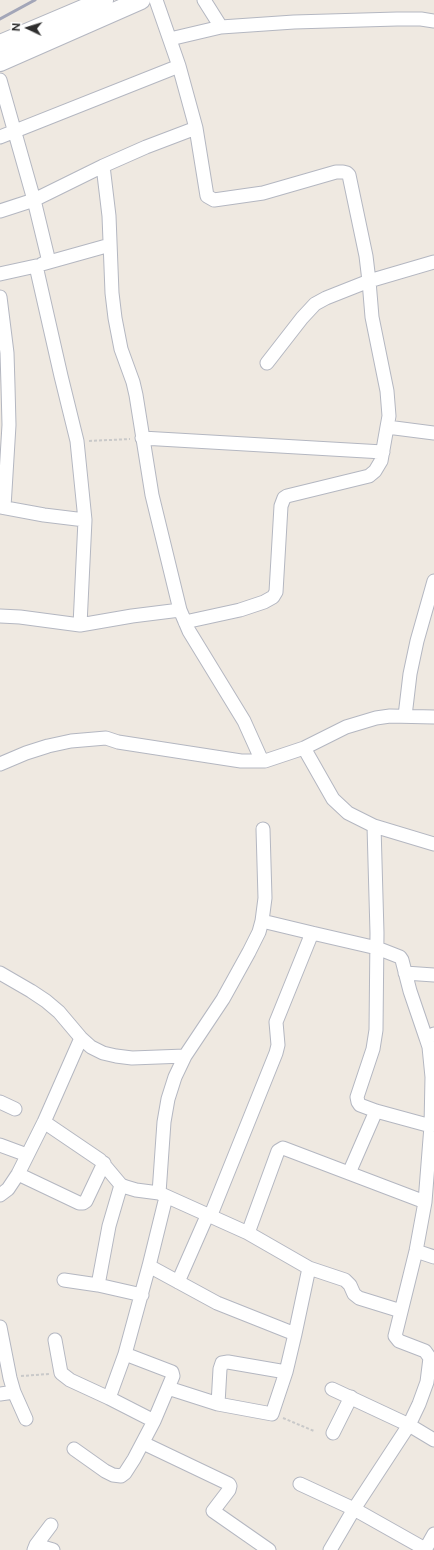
<!DOCTYPE html>
<html>
<head>
<meta charset="utf-8">
<style>
	body { margin:0 }
	#map { position:relative; width:434px; height:1550px; overflow:hidden; background:#efe9e1; font-family:"Public Sans",sans-serif }
	canvas { display:block }
	.north { position:absolute; left:8px; top:8px; width:40px; height:40px; -webkit-text-stroke:3px #fff; paint-order:stroke; rotate:274deg; font-size:11px; font-weight:700; line-height:16px; text-align:center; color:#2e2e2e }
	.north::after { content:''; display:block; margin:auto; width:14px; height:18px; background:#2e2e2e; clip-path:polygon(50% 0,100% 100%,50% 72%,0 100%) }
</style>
</head>
<body>
<div id="map">
<canvas width="434" height="1550"></canvas>
<div class="north">N</div>
</div>
<script>
const g = document.querySelector('canvas').getContext('2d');
g.lineJoin = 'round';
function poly(rows) {
  const path = new Path2D();
  for (const r of rows) {
    path.moveTo(r[0], r[1]);
    for (let i = 2; i < r.length; i += 2) path.lineTo(r[i], r[i + 1]);
  }
  return path;
}
function stroke(path, color, width, dash) {
  g.strokeStyle = color;
  g.lineWidth = width;
  g.lineCap = dash ? 'butt' : 'round';
  g.setLineDash(dash || []);
  g.stroke(path);
}
const minor = poly([
	[156,0,179,66,196,128,146,147,103,166,109,216,112,293,115,318,121,349,133,382,136,395,152,495,180,610],
	[204,0,221,27],
	[170,39,221,27,294,22,397,19,421,19,434,21],
	[0,80,34,200,49,262],
	[196,128,207,196,214,200,263,193,336,172,343,172,347,173,349,175,366,256,369,281,326,298,315,304,302,318,267,363],
	[0,137,179,66],
	[0,211,34,200,103,166],
	[42,264,110,245],
	[0,274,36,266,61,376,77,441,85,520,44,515,0,507],
	[0,297,7,353,8,386,9,425,4,507],
	[387,427,389,416,387,391,372,317,369,281,434,262],
	[142,438,383,452],
	[0,616,20,617,80,625,132,616,180,610,189,631,244,721,262,761],
	[185,622,240,610,264,602,273,597,276,592,281,506,284,498,287,496,369,476,375,471,381,461,387,427,434,433],
	[80,625,85,520],
	[405,716,410,674,417,641,434,581],
	[304,748,333,799,348,813,374,826,434,844],
	[0,764,26,753,48,746,71,741,106,738,118,742,241,761,265,761,304,748,346,727,376,718,390,716,434,717],
	[374,826,377,933,376,1030,373,1049,357,1097,358,1102,360,1105,376,1111,431,1126],
	[312,933,377,948,400,957,402,960,410,991,426,1038,434,1034],
	[0,973,31,991,46,1001,59,1012,81,1038,91,1047,103,1053,116,1056,132,1058,185,1056],
	[405,973,434,975],
	[426,1038,429,1047,432,1077,431,1126,425,1202,416,1251,395,1336,399,1341,425,1351,430,1358,427,1382,419,1404,409,1425,434,1440],
	[0,1102,15,1109],
	[44,1122,100,1160,121,1185,126,1187,136,1190,159,1193,248,1233,309,1268,345,1280,350,1285,354,1294,359,1298,401,1311],
	[0,1145,27,1155],
	[349,1173,376,1111],
	[18,1174,79,1203,83,1203,86,1201,104,1163],
	[159,1193,164,1122,168,1099,175,1077,185,1056,223,999,249,952,259,932,262,921,265,898,263,829],
	[0,1195,8,1189,18,1174,44,1122,81,1038],
	[210,1217,276,1053,278,1045,276,1022,312,933,262,921],
	[248,1233,278,1151,283,1148,425,1202],
	[416,1251,434,1257],
	[149,1266,217,1303,295,1334,286,1372,272,1414,218,1404,168,1388],
	[64,1280,98,1285,142,1295],
	[178,1282,207,1216],
	[98,1285,109,1226,121,1185],
	[0,1327,10,1378,14,1392,26,1419],
	[295,1334,309,1268],
	[55,1340,61,1373,70,1380,109,1398],
	[125,1354,172,1372,173,1376,154,1421],
	[0,1394,14,1392],
	[218,1404,220,1369,222,1363,228,1362,286,1372],
	[333,1433,351,1397],
	[143,1443,229,1484,230,1486,229,1490,213,1511,269,1550],
	[74,1449,105,1471,113,1475,121,1476,125,1473,134,1459,154,1421,109,1398,125,1354,149,1266,166,1197],
	[300,1484,354,1509,425,1549],
	[36,1545,53,1550],
	[34,1550,36,1545,51,1525],
	[330,1550,354,1509,409,1425,332,1389],
	[425,1550,434,1534]
]);
const secondary = poly([
	[0,44,104,0],
	[0,62,141,0]
]);
stroke(minor, '#b4b7c1', 15);
stroke(secondary, '#b4b7c1', 20);
stroke(poly([
	[89,441,130,439],
	[21,1376,49,1374],
	[283,1418,314,1431]
]), '#c9c9c9', 2, [3, 2]);
stroke(minor, '#fff', 13);
stroke(secondary, '#fff', 18);
stroke(poly([
	[0,19,35,0]
]), '#a3a6b8', 3);
</script>
</body>
</html>
